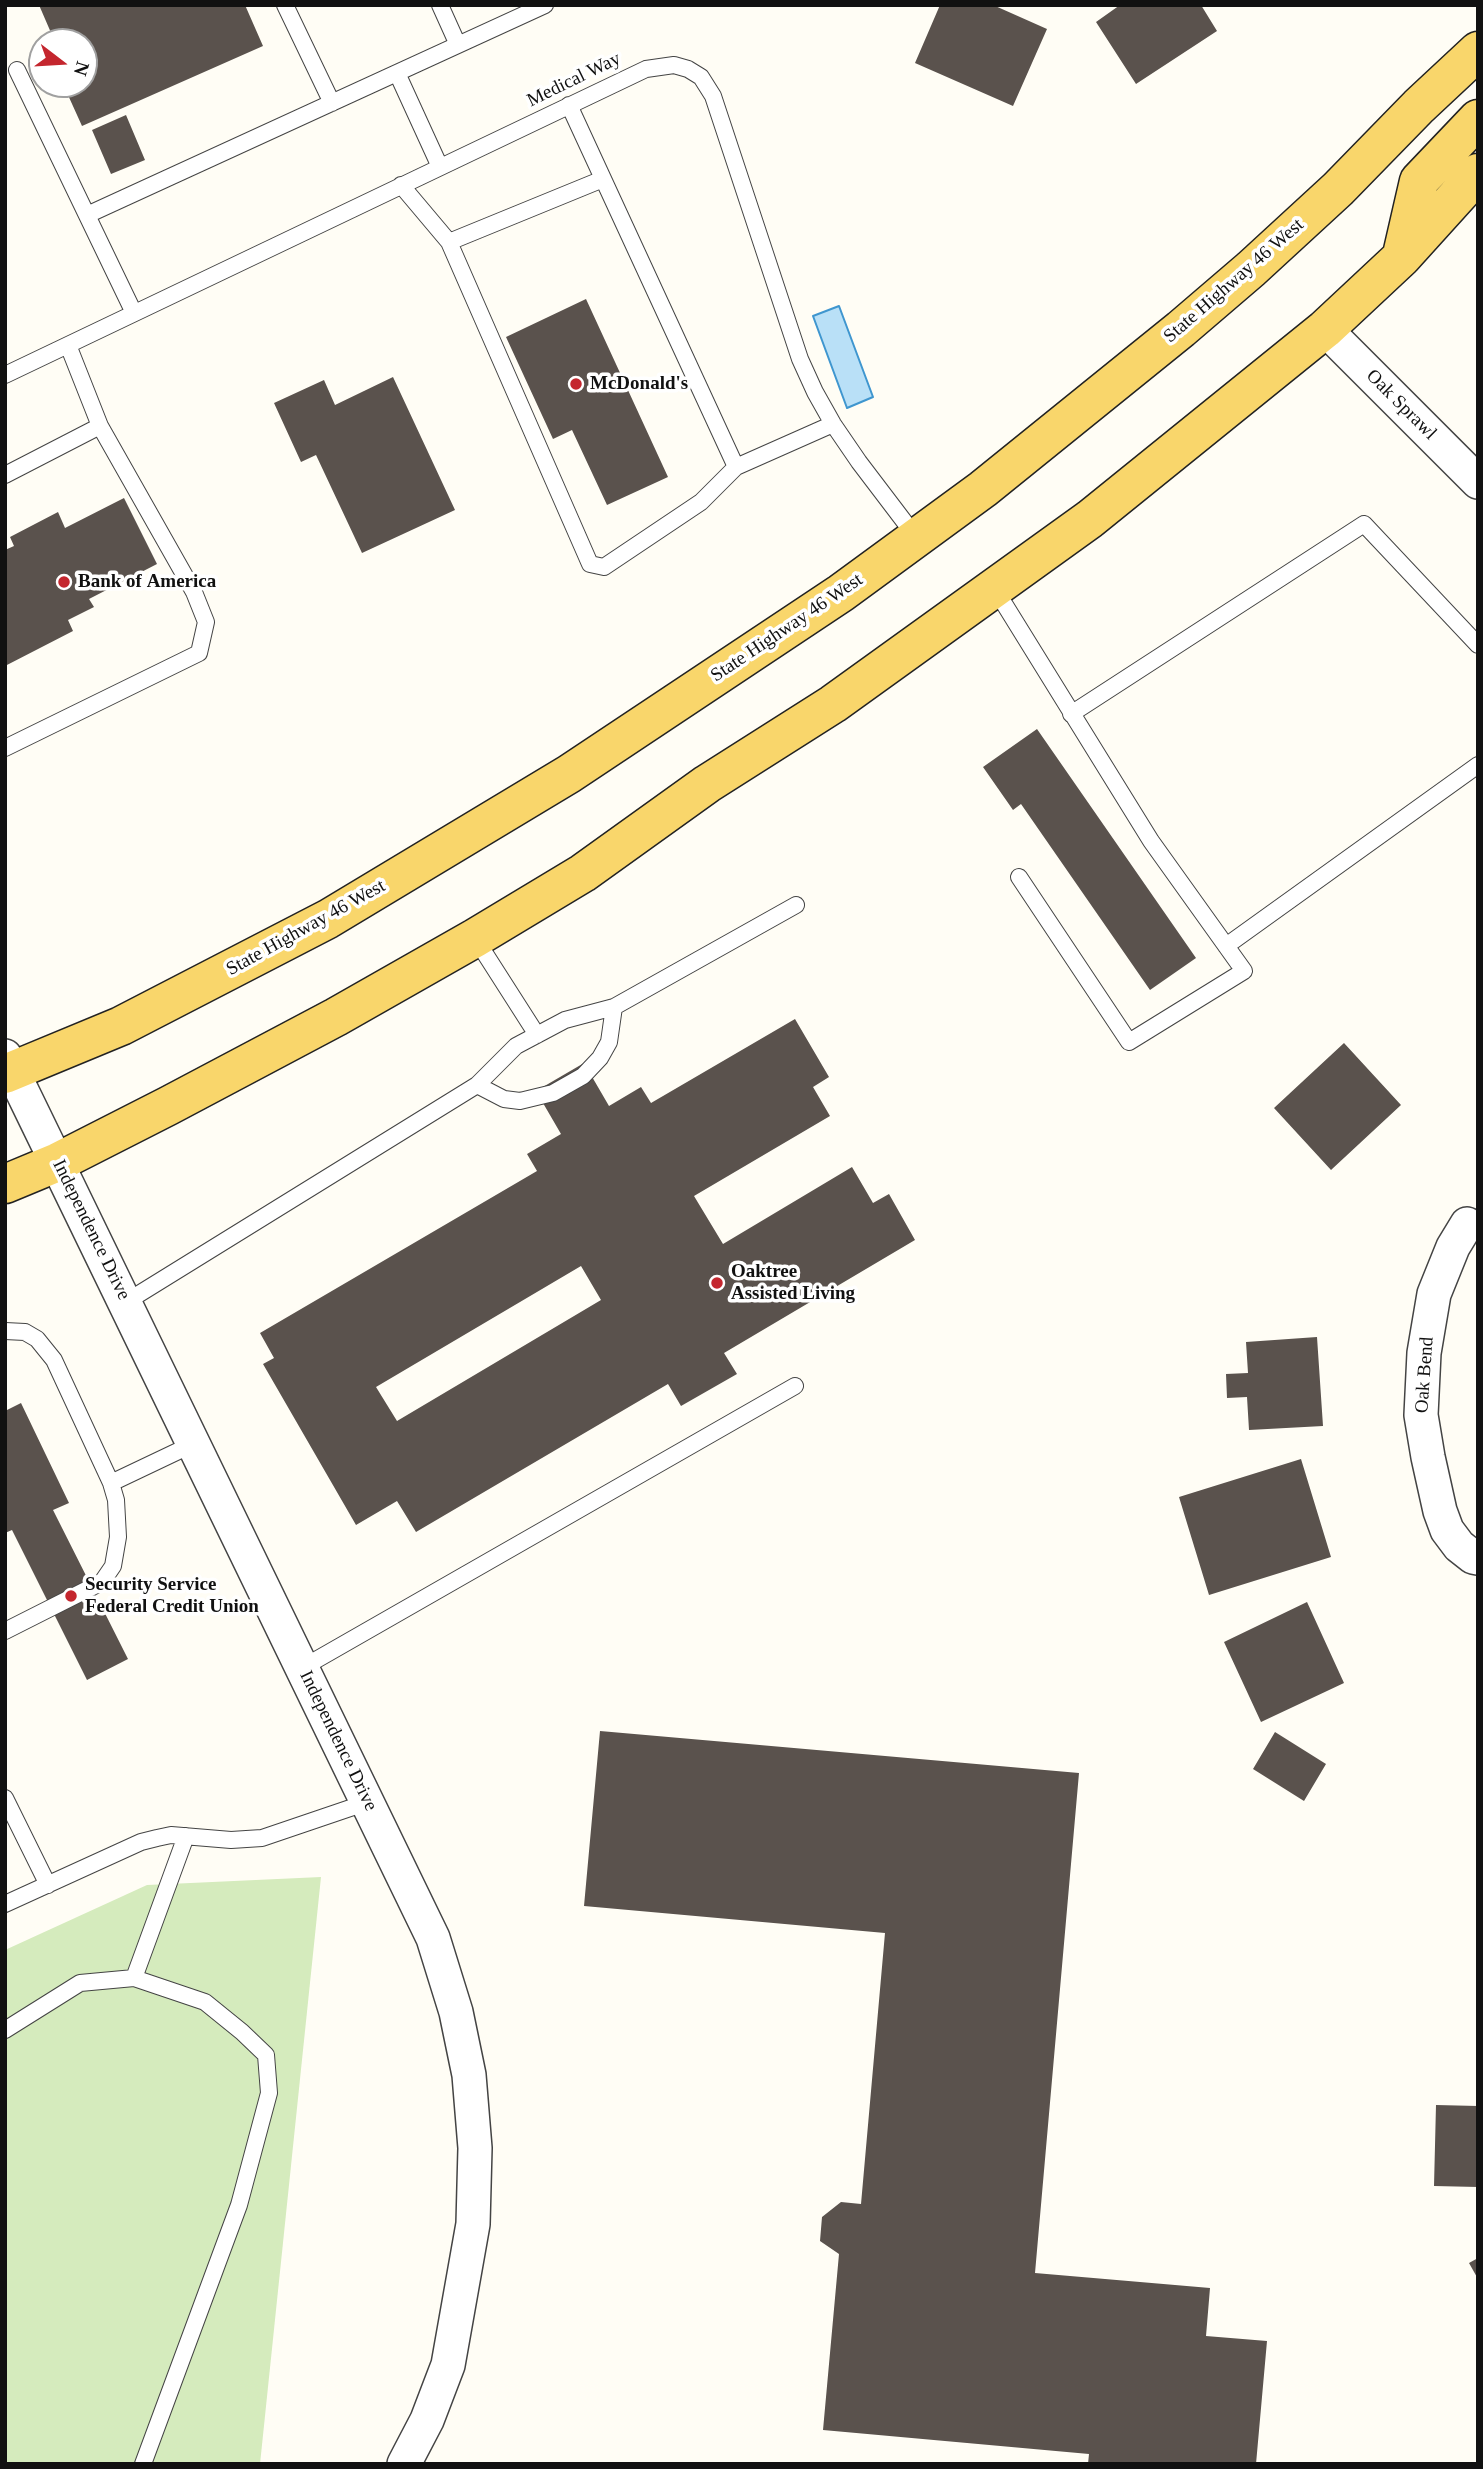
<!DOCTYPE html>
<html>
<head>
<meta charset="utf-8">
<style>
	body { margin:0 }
	#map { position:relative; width:1483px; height:2469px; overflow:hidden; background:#fffdf5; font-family:"Times New Roman",serif }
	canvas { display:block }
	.frame { position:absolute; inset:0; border:7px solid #111; pointer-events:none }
	.north { position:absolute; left:28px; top:28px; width:70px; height:70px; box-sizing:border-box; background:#fff; border:2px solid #a0a0a0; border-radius:50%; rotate:107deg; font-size:19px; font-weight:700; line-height:28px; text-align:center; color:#111 }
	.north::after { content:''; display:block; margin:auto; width:24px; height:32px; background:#c4262e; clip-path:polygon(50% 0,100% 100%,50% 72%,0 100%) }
</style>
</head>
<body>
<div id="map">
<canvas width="1483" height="2469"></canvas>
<div class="frame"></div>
<div class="north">N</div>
</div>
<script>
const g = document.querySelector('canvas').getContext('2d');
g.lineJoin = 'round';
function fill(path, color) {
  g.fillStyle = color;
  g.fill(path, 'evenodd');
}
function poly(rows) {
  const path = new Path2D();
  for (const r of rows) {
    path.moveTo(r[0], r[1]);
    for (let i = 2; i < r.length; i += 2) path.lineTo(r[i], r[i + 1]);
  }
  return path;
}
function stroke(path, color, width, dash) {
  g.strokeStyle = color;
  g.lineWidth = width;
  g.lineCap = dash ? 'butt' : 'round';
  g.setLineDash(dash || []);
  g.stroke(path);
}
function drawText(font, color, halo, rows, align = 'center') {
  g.font = font + ' "Times New Roman",serif';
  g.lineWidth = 7;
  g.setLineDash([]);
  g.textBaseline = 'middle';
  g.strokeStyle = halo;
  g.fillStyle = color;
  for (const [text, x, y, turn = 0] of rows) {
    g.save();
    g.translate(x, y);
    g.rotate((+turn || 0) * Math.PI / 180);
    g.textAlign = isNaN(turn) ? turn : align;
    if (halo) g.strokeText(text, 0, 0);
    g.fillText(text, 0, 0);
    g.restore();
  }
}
fill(poly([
	[321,1877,260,2464,5,2464,5,1950,147,1885]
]), '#d5ebbd');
const water = poly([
	[839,306,873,397,847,408,813,316,839,306]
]);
fill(water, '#b9e0f7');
stroke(water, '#3f96cf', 2);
fill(poly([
	[39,5,245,5,263,46,82,126,63,84,84,84,84,42,55,42],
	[940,5,993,5,1047,29,1013,106,915,63],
	[1120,5,1201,5,1217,31,1136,84,1096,22],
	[126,115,145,160,111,174,92,130],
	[586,299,668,477,607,505,572,430,553,439,506,337],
	[393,377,455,510,362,553,316,455,301,462,274,403,324,380,335,405],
	[124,498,157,564,89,599,94,607,68,620,73,631,5,666,5,550,14,546,10,537,58,512,65,528],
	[1037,729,1196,958,1150,990,1021,804,1013,810,983,767],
	[795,1019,829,1077,813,1087,830,1116,694,1196,723,1244,852,1167,873,1203,889,1194,915,1240,724,1353,737,1374,681,1406,668,1384,416,1532,397,1501,356,1525,263,1364,274,1358,260,1333,537,1171,527,1154,561,1134,536,1091,584,1063,609,1106,641,1087,651,1103],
	[581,1266,601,1300,397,1421,376,1387],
	[1344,1043,1401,1105,1331,1170,1274,1108],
	[1317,1337,1323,1426,1249,1430,1247,1397,1227,1398,1226,1374,1248,1373,1246,1342],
	[21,1403,69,1503,53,1510,128,1659,87,1680,12,1530,5,1533,5,1411],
	[1301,1459,1331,1557,1209,1595,1179,1497],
	[1307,1602,1344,1683,1261,1722,1224,1642],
	[600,1731,1079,1773,1035,2273,1210,2288,1206,2336,1267,2341,1256,2464,1088,2464,1089,2454,823,2430,839,2254,820,2241,822,2217,841,2202,861,2204,885,1933,584,1906],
	[1275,1732,1326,1764,1304,1801,1253,1769],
	[1436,2105,1478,2106,1478,2187,1434,2186],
	[1478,2258,1478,2279,1469,2263]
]), '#5a524d');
const service = poly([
	[285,5,332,103],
	[440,5,458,45],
	[17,70,134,313],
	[397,73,440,167],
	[569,105,736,467,833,424],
	[401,185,449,242,603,179],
	[87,215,545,5],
	[449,242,590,564,604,567,701,502,736,467],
	[5,375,646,69,674,65,688,69,701,77,713,96,800,359,815,392,833,424,859,462,916,537],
	[5,475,100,426,68,345],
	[995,589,1151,841,1244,971,1129,1042,1019,877],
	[1071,714,1364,524,1478,645],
	[5,748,199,653,206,622,194,592,100,426],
	[475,938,537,1035],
	[1226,946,1478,765],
	[477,1085,504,1099,520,1101,553,1093,583,1076,600,1058,609,1042,614,1007],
	[126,1302,477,1085,516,1046,565,1020,614,1007,796,905],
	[5,1331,25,1332,37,1339,54,1360,111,1483,116,1500,118,1537,113,1566,102,1582,5,1631],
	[111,1483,193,1444],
	[302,1668,795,1386],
	[5,1798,48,1885],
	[5,1904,141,1842,157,1838,171,1835,231,1840,262,1838,368,1802],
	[134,1978,186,1836],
	[5,2030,80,1983,134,1978,205,2002,242,2032,266,2055,269,2093,239,2205,143,2464]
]);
const minor = poly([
	[1325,329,1478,482],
	[5,1056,433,1938,456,2012,469,2075,475,2148,473,2224,448,2365,427,2420,404,2464],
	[1467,1224,1453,1247,1434,1294,1424,1353,1421,1415,1428,1457,1440,1511,1447,1530,1459,1546,1473,1557,1478,1558]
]);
const primary = poly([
	[1402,255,1419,181,1478,119],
	[5,1074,121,1026,328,919,569,774,841,593,983,489,1181,329,1251,269,1338,189,1419,106,1478,51],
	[5,1184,58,1162,168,1106,336,1017,475,938,583,873,707,784,833,704,1090,519,1325,329,1402,257,1478,173]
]);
stroke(service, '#444', 18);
stroke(minor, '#444', 36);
stroke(primary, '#222', 41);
stroke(service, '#fff', 16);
stroke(minor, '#fff', 33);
stroke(primary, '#f9d66b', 38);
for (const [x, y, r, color] of [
	[576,384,7,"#c4262e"],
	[64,582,7,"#c4262e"],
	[717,1283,7,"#c4262e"],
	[71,1596,7,"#c4262e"]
]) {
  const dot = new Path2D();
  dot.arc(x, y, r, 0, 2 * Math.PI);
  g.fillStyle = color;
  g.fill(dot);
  stroke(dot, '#fff', 2.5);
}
drawText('19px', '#111', '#fff', [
	["Medical Way",574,80,-26],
	["State Highway 46 West",1234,281,-41],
	["Oak Sprawl",1401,405,45],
	["State Highway 46 West",787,628,-34],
	["State Highway 46 West",306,928,-29],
	["Independence Drive",91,1230,64],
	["Oak Bend",1425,1375,-86],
	["Independence Drive",338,1741,64]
]);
drawText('bold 19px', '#111', '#fff', [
	["McDonald's",590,384],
	["Bank of America",78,582],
	["Oaktree",731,1272],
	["Assisted Living",731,1294],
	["Security Service",85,1585],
	["Federal Credit Union",85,1607]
], 'left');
</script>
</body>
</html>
